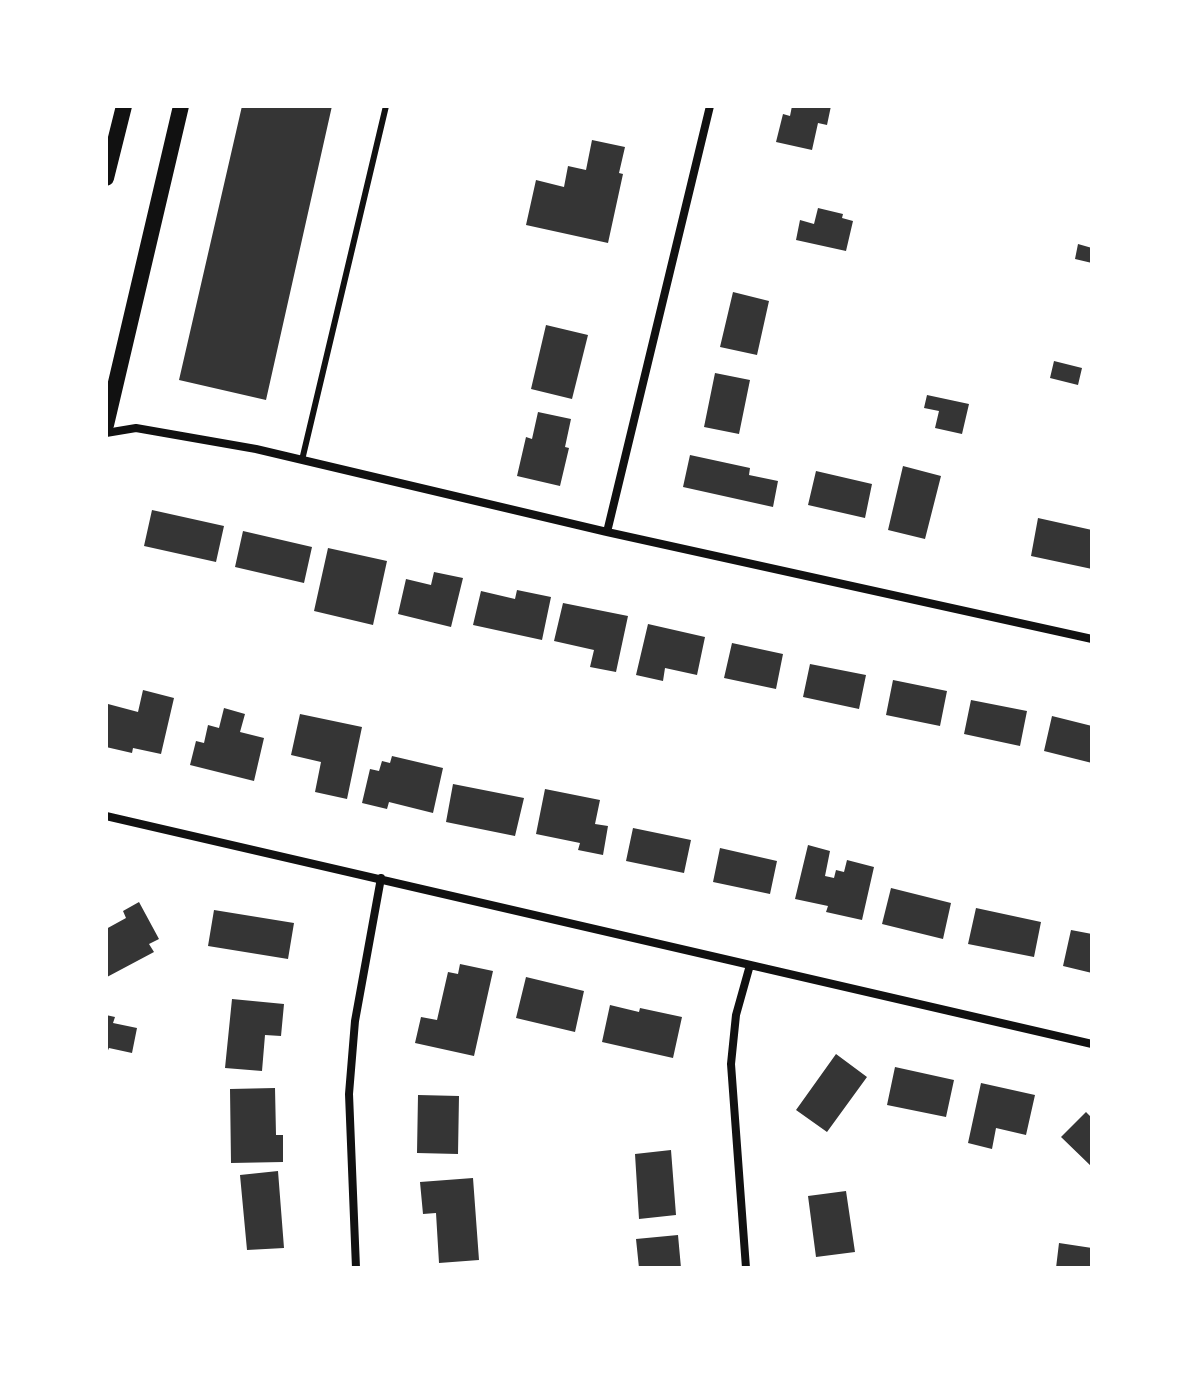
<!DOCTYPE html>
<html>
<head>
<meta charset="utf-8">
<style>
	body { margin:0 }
	#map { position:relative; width:1198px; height:1374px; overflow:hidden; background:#fff; font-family:Commissioner,sans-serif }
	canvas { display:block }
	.frame { position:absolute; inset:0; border:108px solid #fff; pointer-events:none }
</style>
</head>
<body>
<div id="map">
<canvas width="1198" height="1374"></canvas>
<div class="frame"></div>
</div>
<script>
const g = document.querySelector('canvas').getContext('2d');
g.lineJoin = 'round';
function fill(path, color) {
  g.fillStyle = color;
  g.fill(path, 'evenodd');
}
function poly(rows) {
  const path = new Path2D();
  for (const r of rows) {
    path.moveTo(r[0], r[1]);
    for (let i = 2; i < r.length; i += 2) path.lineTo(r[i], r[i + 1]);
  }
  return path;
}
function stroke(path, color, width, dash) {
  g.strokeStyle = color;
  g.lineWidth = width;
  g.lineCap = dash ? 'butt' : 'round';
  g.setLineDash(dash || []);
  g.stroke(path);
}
fill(poly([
	[242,106,332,106,266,400,179,380],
	[792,106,831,106,827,125,818,123,812,150,776,142,783,114,790,116],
	[592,140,625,147,619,173,623,174,608,243,526,225,536,180,564,187,568,166,586,170],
	[818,208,843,214,842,218,853,221,846,251,796,240,800,220,814,224],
	[1078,244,1092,248,1092,263,1075,259],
	[733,292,769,301,757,355,720,347],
	[546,325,588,335,572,399,531,389],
	[1054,361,1082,368,1078,385,1050,378],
	[715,373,750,380,739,434,704,427],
	[927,395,969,404,962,434,935,428,939,411,924,408],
	[538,412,571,419,565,447,569,448,560,486,517,476,526,437,532,439],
	[690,455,750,468,749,475,778,481,773,507,683,487],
	[903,466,941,476,925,539,888,530],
	[816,471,872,484,865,518,808,505],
	[152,510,224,526,216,562,144,546],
	[1038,518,1092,530,1092,569,1031,556],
	[243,531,312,547,304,583,235,567],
	[328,548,387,561,373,625,314,611],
	[434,572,463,578,451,627,398,614,406,579,431,585],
	[517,590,551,597,542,640,473,625,481,591,515,599],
	[563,603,628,616,616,672,590,667,594,650,554,641],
	[648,624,705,637,697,675,665,668,663,681,636,675],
	[732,643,783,654,776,689,724,678],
	[810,664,866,675,859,709,803,697],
	[893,680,947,691,940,726,886,715],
	[143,690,174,698,161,754,133,748,132,753,106,747,108,704,138,712],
	[971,700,1027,711,1020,746,964,734],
	[224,708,245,714,240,732,264,738,254,781,190,765,196,741,204,743,208,725,219,728],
	[300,714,362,727,347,799,315,792,321,762,291,755],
	[1052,716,1092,726,1092,763,1044,751],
	[392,756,443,768,433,813,389,802,387,809,362,803,370,769,379,771,382,761,390,763],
	[453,784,524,798,515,836,446,822],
	[545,789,600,800,595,824,608,826,603,855,578,850,580,843,536,834],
	[633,828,691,840,684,873,626,861],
	[808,845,830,851,825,876,834,878,836,870,844,872,847,860,874,867,862,920,826,912,828,906,795,899],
	[720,848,777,861,770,894,713,882],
	[891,888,951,903,943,939,882,924],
	[139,902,159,939,149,944,154,952,107,977,106,929,126,918,123,911],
	[976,908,1041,922,1034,957,968,944],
	[214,910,294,923,288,959,208,946],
	[1071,930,1092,934,1092,973,1063,966],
	[460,964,493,971,474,1056,415,1043,421,1017,437,1020,448,972,458,974],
	[526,977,584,991,575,1032,516,1018],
	[232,999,284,1004,281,1036,265,1035,262,1071,225,1068],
	[610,1005,639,1012,640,1008,682,1017,673,1058,602,1042],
	[106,1015,115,1017,113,1023,137,1028,132,1053,109,1048,106,1055],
	[836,1054,867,1077,827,1132,796,1110],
	[895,1067,954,1080,946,1117,887,1105],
	[981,1083,1035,1095,1026,1135,996,1128,992,1149,968,1143],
	[275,1088,276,1135,283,1135,283,1162,231,1163,230,1089],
	[418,1095,459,1096,458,1154,417,1153],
	[1086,1112,1092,1118,1092,1167,1061,1137],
	[671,1150,676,1215,639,1219,635,1154],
	[278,1171,284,1248,247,1250,240,1175],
	[473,1178,479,1260,439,1263,436,1213,423,1214,420,1182],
	[846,1191,855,1252,816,1257,808,1196],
	[678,1235,681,1268,639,1268,636,1239],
	[1059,1243,1092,1248,1092,1268,1056,1268]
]), '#353535');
stroke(poly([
	[302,460,386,106]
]), '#111', 6);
stroke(poly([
	[106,433,136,428,256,449,607,532,1092,639],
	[607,532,710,106],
	[106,816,1092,1044],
	[356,1268,349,1094,355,1021,381,878],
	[746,1268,731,1064,736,1015,750,965]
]), '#111', 8);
stroke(poly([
	[106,178,124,106],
	[106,425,181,106]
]), '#111', 16);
</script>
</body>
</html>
